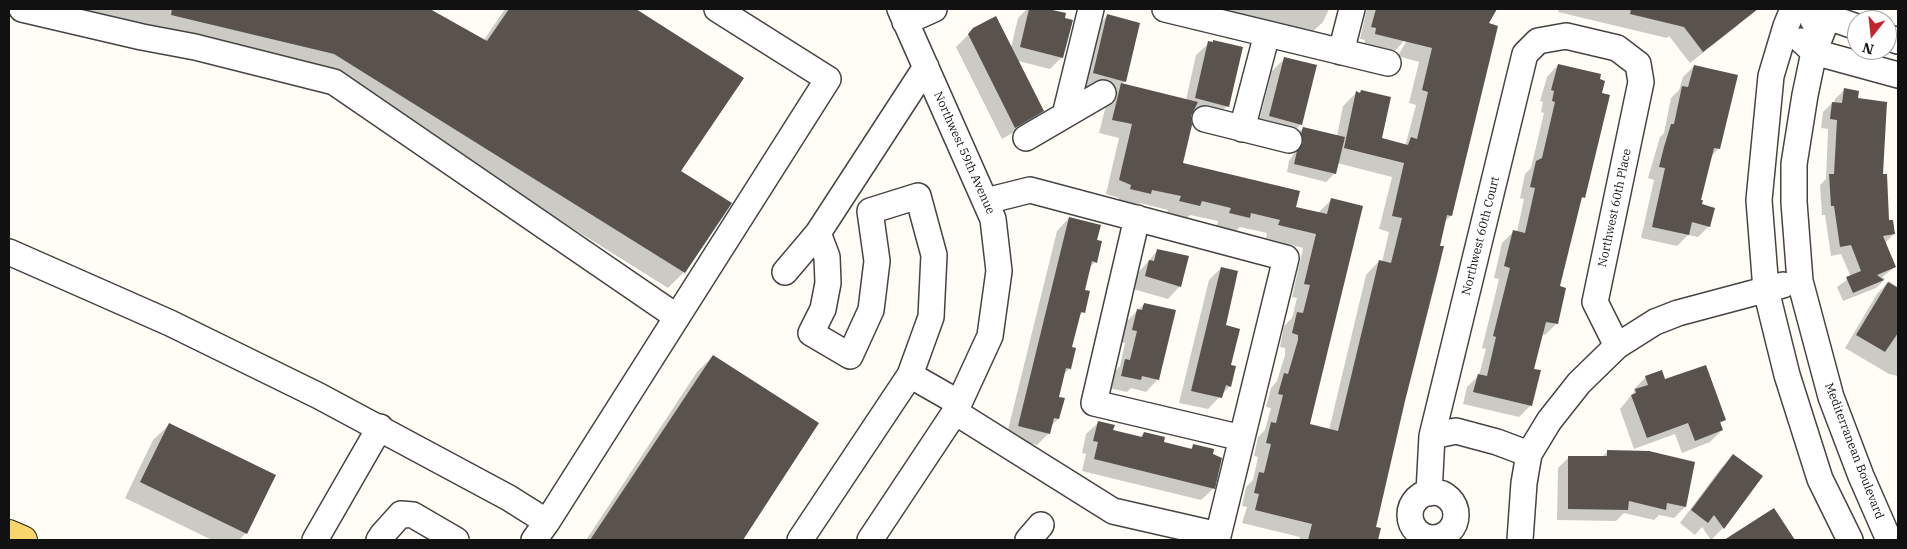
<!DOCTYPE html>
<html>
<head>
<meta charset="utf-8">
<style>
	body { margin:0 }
	#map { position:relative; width:1907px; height:549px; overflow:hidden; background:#fffdf5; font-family:"IBM Plex Serif",serif }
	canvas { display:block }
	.frame { position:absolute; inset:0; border:10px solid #111; pointer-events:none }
	.north { position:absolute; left:1847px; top:10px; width:50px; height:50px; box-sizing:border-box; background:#fff; border:1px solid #a0a0a0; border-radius:50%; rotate:196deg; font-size:14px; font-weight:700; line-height:20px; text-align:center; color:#111 }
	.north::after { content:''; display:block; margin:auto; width:18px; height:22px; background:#c4262e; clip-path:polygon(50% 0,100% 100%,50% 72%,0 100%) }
</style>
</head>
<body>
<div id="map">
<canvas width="1907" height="549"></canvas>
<div class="frame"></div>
<div class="north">N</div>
</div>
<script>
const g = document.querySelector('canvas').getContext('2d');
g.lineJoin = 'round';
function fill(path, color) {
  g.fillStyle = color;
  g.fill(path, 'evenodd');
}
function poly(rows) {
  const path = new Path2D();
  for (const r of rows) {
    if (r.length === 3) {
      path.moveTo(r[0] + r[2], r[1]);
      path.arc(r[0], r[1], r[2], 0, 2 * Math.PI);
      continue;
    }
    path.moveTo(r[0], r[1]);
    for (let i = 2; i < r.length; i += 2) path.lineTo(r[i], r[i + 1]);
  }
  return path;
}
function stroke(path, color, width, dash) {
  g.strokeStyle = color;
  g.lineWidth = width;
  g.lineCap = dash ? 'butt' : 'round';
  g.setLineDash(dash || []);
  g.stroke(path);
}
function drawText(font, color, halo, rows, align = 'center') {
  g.font = font + ' "IBM Plex Serif",serif';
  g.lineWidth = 5;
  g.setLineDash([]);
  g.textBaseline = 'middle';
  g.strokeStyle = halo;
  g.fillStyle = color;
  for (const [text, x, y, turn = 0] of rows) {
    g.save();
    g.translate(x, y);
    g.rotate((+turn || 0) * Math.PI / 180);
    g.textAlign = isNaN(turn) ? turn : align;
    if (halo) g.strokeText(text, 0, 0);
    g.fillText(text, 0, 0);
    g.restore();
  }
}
fill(poly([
	[68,9,352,9,348,32,365,9,428,9,484,40,505,9,633,9,743,79,679,172,730,203,684,272,668,288,318,69],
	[1027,9,1043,9,1064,14,1062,57,1050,69,1018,61,1042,111,1030,123,1002,139,956,47,974,29,1011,48,1018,18],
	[1231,9,1329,9,1323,22,1310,34,1229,15],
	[1367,9,1412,9,1404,41,1392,54,1363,47,1365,40,1360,39],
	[1424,9,1495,9,1487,24,1451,216,1444,222,1375,528,1380,529,1377,540,1299,540,1300,537,1242,523,1247,507,1242,506,1246,487,1253,480,1258,457,1254,456,1258,437,1265,430,1271,408,1266,407,1271,388,1277,381,1285,355,1285,348,1280,347,1284,326,1292,318,1297,298,1292,297,1303,248,1266,238,1267,233,1240,227,1236,231,1217,226,1218,221,1190,215,1186,219,1167,214,1168,210,1140,203,1136,207,1117,202,1119,198,1106,194,1119,138,1099,133,1108,97,1112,93,1081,86,1095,28,1107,16,1125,81,1122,84,1186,100,1196,55,1209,43,1227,106,1215,118,1191,113,1182,164,1294,208,1318,213,1331,200,1309,425,1329,430,1366,275,1379,261,1382,262,1389,232,1379,229,1392,177,1337,163,1335,173,1326,182,1287,172,1289,161,1295,152,1294,143,1295,137,1303,128,1337,136,1343,106,1356,93,1359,94,1362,91,1380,139,1405,145,1406,143,1416,105,1409,103,1419,62,1398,56],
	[1559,9,1683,9,1679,26,1701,9,1743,9,1748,15,1736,27,1690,63,1669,36,1667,38,1558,12],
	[1284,59,1301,124,1288,137,1257,129,1272,71],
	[1558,65,1584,197,1580,200,1559,287,1556,324,1545,335,1542,334,1533,370,1531,405,1519,417,1463,404,1467,387,1479,375,1486,349,1482,348,1499,279,1494,278,1502,243,1513,232,1517,232,1524,199,1520,198,1525,174,1531,168,1544,113,1541,112,1543,102,1540,101,1547,77],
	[1694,66,1719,148,1711,157,1700,201,1709,226,1698,237,1688,235,1677,246,1641,238,1654,180,1648,178,1660,137,1664,133,1671,98,1679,90,1683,77],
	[1844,90,1857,99,1882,175,1888,222,1894,234,1885,243,1895,267,1882,277,1885,279,1876,288,1843,301,1837,287,1851,277,1841,254,1831,256,1825,215,1822,215,1820,185,1826,179,1828,129,1821,128,1823,112,1832,103,1834,103,1835,99],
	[1069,218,1096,241,1095,262,1089,268,1084,291,1083,312,1078,317,1071,348,1070,368,1063,375,1058,397,1058,419,1051,426,1049,433,1037,445,1006,438,1057,231],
	[1158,250,1180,286,1168,299,1133,289,1137,274],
	[1221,268,1224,326,1230,366,1230,386,1208,409,1179,403,1209,280],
	[1889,281,1898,287,1898,376,1889,374,1845,348,1877,294],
	[1144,304,1158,379,1146,392,1131,388,1127,392,1109,388,1113,373,1120,366,1125,343,1120,342,1125,323],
	[713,356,817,424,742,540,586,540,697,372],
	[1646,377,1665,381,1725,420,1720,424,1722,430,1710,442,1682,453,1675,434,1634,449,1620,409,1634,392,1634,389],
	[1099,422,1112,431,1140,438,1144,433,1162,443,1189,450,1193,446,1214,488,1201,500,1082,471,1086,454,1082,453,1086,434],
	[169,425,246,533,239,540,212,540,125,498,153,440],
	[1608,451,1693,462,1685,507,1674,518,1659,515,1654,520,1624,513,1616,521,1557,520,1558,468,1569,457,1602,457],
	[1733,456,1761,476,1723,528,1711,540,1702,527,1695,535,1680,523,1721,468],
	[1773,510,1793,540,1728,540,1730,538]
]), '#0003');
fill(poly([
	[172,9,430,9,487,41,509,9,636,9,744,78,681,171,732,203,685,273,334,54,171,15],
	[1029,9,1048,9,1066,13,1065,18,1073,20,1063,58,1020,47],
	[1376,9,1497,9,1489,23,1498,26,1452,216,1447,215,1440,246,1444,246,1437,275,1405,401,1376,527,1381,528,1378,540,1308,540,1312,524,1255,510,1259,494,1254,493,1259,472,1264,473,1271,444,1266,443,1271,422,1276,423,1283,395,1278,394,1284,373,1288,374,1298,340,1298,335,1292,333,1297,312,1303,313,1310,285,1304,284,1316,234,1278,225,1280,220,1251,213,1250,218,1229,213,1231,208,1202,201,1200,206,1179,201,1181,196,1152,190,1151,194,1130,189,1131,185,1119,180,1132,124,1112,120,1121,83,1198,102,1191,116,1192,125,1183,163,1300,191,1296,207,1327,214,1331,198,1363,206,1310,424,1338,431,1379,260,1391,263,1402,218,1392,216,1404,163,1344,148,1356,91,1360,93,1361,90,1391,97,1382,138,1408,145,1411,137,1417,139,1428,92,1422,90,1432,48,1375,34,1376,28,1371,27],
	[1631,9,1758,9,1703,52,1684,27,1630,14],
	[1107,14,1140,23,1126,82,1093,73],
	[996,16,1044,111,1015,128,968,34,973,28],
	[1213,40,1243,47,1229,107,1195,98,1208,41,1213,42],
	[1284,57,1317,65,1302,125,1269,116],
	[1558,64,1601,74,1600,79,1605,81,1602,93,1610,95,1585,198,1582,197,1560,286,1566,288,1558,324,1546,322,1534,369,1541,370,1532,406,1473,392,1478,374,1487,376,1496,337,1493,336,1510,268,1504,266,1513,230,1525,233,1535,188,1530,187,1536,161,1542,158,1555,102,1552,101,1554,91,1551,90],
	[1694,65,1738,75,1720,149,1714,148,1701,200,1703,200,1702,204,1715,208,1710,227,1692,222,1689,235,1652,227,1665,168,1659,167,1664,147,1671,124,1674,124,1682,86,1688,87],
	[1844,88,1859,91,1858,98,1887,102,1883,174,1887,174,1889,220,1893,220,1895,234,1883,236,1896,267,1877,275,1884,280,1853,293,1846,277,1861,271,1851,245,1840,247,1834,206,1831,206,1829,174,1834,174,1837,120,1830,119,1832,102,1842,103],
	[1303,127,1345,137,1336,174,1294,164,1297,151,1303,143,1301,134],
	[1069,217,1101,225,1097,240,1102,241,1097,263,1092,261,1085,290,1090,291,1085,313,1081,312,1072,347,1076,348,1071,369,1066,368,1059,397,1065,398,1059,419,1054,418,1050,434,1018,426],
	[1157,249,1189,256,1181,287,1145,276,1149,260,1154,261],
	[1221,267,1238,271,1226,325,1240,329,1231,365,1236,366,1231,387,1226,385,1222,398,1191,391],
	[1888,282,1898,288,1898,333,1885,352,1856,335],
	[1144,303,1176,310,1159,380,1142,376,1141,380,1121,376,1125,359,1130,360,1137,331,1132,330,1137,309,1142,310],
	[713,355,819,423,743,540,590,540],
	[1706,365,1726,420,1720,422,1723,430,1695,441,1688,423,1647,438,1631,395,1636,393,1635,389,1648,385,1645,376,1662,370,1665,379],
	[1098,421,1115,425,1113,430,1142,437,1144,432,1165,437,1164,442,1192,449,1193,444,1214,449,1213,454,1222,458,1215,489,1094,459,1098,442,1093,441],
	[169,423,276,475,247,534,140,482],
	[1607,450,1649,451,1695,462,1686,507,1667,503,1666,510,1629,501,1628,510,1568,509,1568,456,1607,456],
	[1733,454,1763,476,1724,529,1714,515,1708,523,1691,510],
	[1774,508,1795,540,1724,540]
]), '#5a524d');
const minor = poly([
	[22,9,142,37,195,47,334,82,677,317],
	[1165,9,1388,63],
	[1793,9,1786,26,1771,76,1759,200,1766,290,1787,375,1820,479,1850,540],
	[1831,9,1814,52,1805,95,1794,164,1794,202,1800,281,1831,397,1861,476,1889,540],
	[1813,20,1828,17,1857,27],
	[905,22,934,9],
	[1887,37,1898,41],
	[1802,41,1814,52,1898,75],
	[1341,52,1352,9],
	[1065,115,1091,9],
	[1205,119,1289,140],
	[1242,129,1267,34],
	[1026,138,1103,93],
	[986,201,1030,190,1286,258,1217,540],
	[1137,218,1094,403,1242,438],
	[9,252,170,323,319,396,509,498,547,522,828,79,717,9],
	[785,272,818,233],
	[910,375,931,317,934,255,918,196,870,211,877,261,871,310,850,356,811,333,823,309,828,283,827,257,818,233,926,67],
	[955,412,1113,511,1218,535],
	[1432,436,1456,431,1497,442,1529,454],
	[1433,515,23],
	[1429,493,1432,436,1525,54,1538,41,1566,36,1617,48,1638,64,1641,82,1595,302,1617,346],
	[315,540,380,427],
	[379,540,383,534,401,514,413,515,456,540],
	[534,540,547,522],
	[800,540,910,375,959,403],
	[870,540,955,412,990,336,999,271,993,219,900,9],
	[1028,540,1041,525],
	[1520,540,1524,483,1529,454,1549,421,1579,383,1617,346,1655,322,1678,313,1783,285]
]);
const major = poly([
	[9,534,23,540]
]);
stroke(minor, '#444', 28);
stroke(major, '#222', 30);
stroke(minor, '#fff', 25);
stroke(major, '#f9d66b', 28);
drawText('12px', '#111', '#fff', [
	["Northwest 59th Avenue",964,153,66],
	["Northwest 60th Place",1615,208,-78],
	["Northwest 60th Court",1481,236,-76],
	["Mediterranean Boulevard",1854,451,69]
]);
</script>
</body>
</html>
